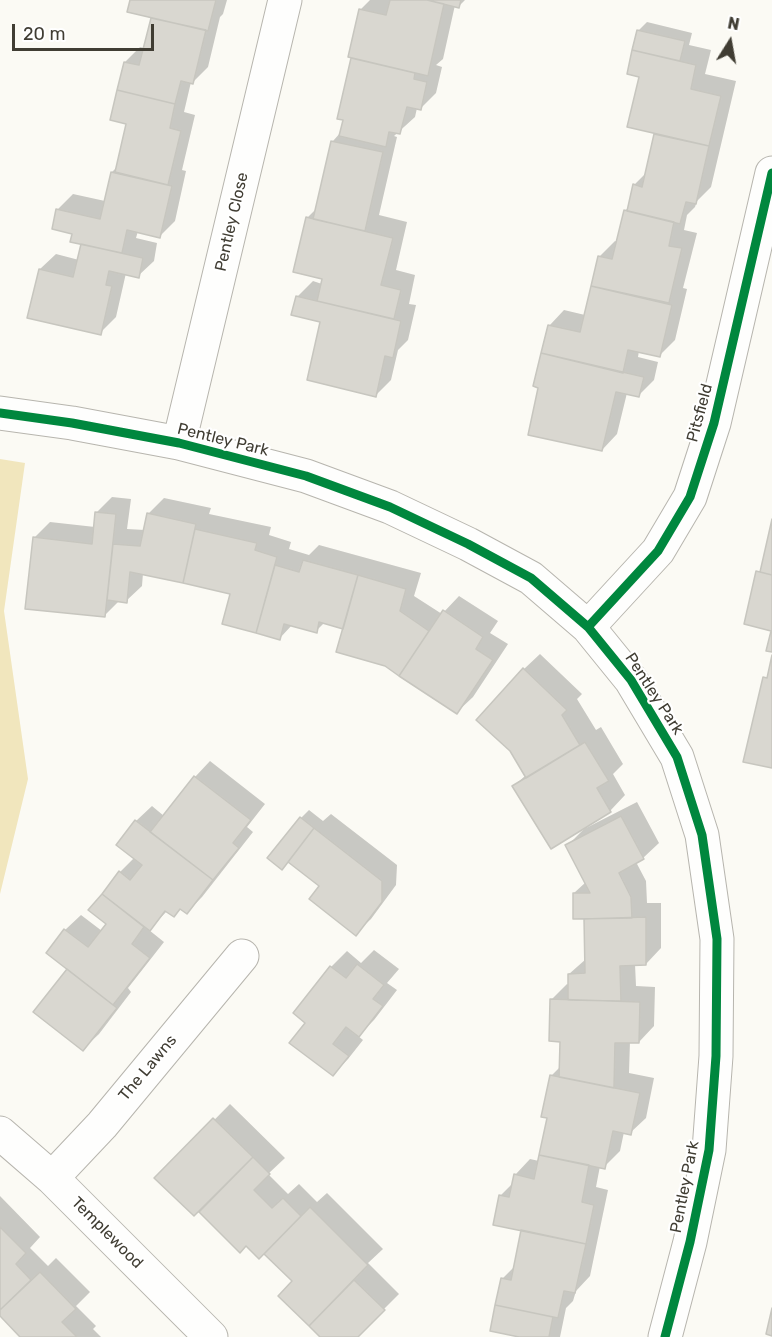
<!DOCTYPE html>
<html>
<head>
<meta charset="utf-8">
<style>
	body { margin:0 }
	#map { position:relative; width:772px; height:1337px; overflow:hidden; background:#fbfaf4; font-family:Rubik,sans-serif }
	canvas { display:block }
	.north { position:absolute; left:700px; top:12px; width:60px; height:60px; -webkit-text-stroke:4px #fff; paint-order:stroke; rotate:11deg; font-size:16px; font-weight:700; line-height:24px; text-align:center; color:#403d33 }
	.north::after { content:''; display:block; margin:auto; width:21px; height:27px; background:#403d33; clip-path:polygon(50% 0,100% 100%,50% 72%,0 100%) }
	.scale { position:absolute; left:12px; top:24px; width:142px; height:27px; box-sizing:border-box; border:3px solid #403d33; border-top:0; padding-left:8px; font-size:18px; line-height:21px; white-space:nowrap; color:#403d33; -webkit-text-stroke:4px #fff; paint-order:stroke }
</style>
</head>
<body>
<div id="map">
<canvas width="772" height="1337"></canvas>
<div class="north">N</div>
<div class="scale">20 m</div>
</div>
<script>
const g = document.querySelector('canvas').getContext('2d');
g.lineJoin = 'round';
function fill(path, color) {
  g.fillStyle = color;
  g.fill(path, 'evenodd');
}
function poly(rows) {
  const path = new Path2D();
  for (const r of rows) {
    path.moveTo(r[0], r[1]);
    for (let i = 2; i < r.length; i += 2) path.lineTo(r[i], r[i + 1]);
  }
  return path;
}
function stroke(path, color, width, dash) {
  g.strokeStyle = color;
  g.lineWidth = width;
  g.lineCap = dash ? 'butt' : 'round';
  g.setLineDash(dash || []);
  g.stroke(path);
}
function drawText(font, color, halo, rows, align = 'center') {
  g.font = font + ' Rubik,sans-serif';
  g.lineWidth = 4.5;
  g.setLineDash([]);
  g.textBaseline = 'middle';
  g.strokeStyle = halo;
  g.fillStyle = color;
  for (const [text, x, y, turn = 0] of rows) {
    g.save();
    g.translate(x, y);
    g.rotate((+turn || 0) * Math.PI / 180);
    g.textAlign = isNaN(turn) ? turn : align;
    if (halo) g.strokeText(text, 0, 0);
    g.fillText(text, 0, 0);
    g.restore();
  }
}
fill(poly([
	[0,459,25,463,4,611,28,779,0,894]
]), '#f1e6bd');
fill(poly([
	[131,0,227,0,223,14,220,17,208,67,193,82,191,82,184,112,195,115,182,170,186,171,175,221,159,237,138,231,136,238,157,243,154,261,138,276,126,273,116,317,100,333,40,269,56,254,79,260,83,243,74,233,53,228,58,209,73,194,105,201,112,172,117,167,128,123,125,62,140,47,145,48,152,17],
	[370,0,465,0,459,6,455,5,443,59,436,65,442,67,436,93,420,109,417,108,415,117,394,136,397,137,379,215,407,222,396,270,415,275,409,304,416,305,408,340,398,350,391,380,376,395,322,321,297,297,313,281,322,284,324,278,307,218,317,208,333,141,341,132,344,119,339,118,353,56,360,10],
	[647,22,692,33,689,45,711,50,705,74,736,81,711,187,697,201,695,207,687,215,684,230,697,233,683,288,687,289,675,340,659,356,639,351,638,357,658,362,654,380,638,396,627,393,617,434,602,450,540,386,549,326,564,310,585,315,599,257,615,241,618,242,625,211,629,207,634,185,647,172,656,133,641,76,629,73,639,30],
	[112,497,131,499,127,529,145,530,149,513,164,498,211,508,209,514,271,527,269,535,291,542,289,549,309,555,319,545,421,573,414,596,442,614,459,596,498,621,490,633,508,644,473,697,457,712,345,628,325,622,316,631,292,625,280,638,224,623,232,593,143,573,142,586,126,601,120,600,105,615,34,538,50,522,95,527,96,513],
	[540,654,582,694,577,699,596,730,601,727,623,764,613,774,625,795,610,811,585,826,586,828,637,802,659,843,643,858,636,862,646,881,647,903,661,903,661,948,646,964,635,964,636,986,655,987,654,1026,639,1042,630,1041,629,1073,654,1078,646,1118,630,1133,624,1132,620,1151,604,1167,600,1166,596,1187,608,1190,590,1276,576,1291,573,1301,566,1308,560,1337,520,1337,492,1330,502,1279,516,1265,523,1229,500,1196,513,1183,515,1175,530,1159,539,1161,548,1117,551,1076,561,1066,561,1040,551,1000,567,984,569,985,569,974,586,959,585,918,574,893,586,882,567,846,585,828,514,786,526,775,524,669],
	[210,761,265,804,247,827,253,832,202,897,187,912,181,908,167,911,149,930,164,942,128,988,131,992,99,1034,83,1049,69,969,65,930,81,915,102,931,108,924,90,910,120,872,135,857,118,845,136,821,152,806,164,816,195,777],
	[309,810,323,821,331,814,397,865,396,885,371,919,355,934,321,886,301,818],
	[374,950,399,969,387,983,397,990,374,1020,358,1036,363,1040,348,1059,333,1074,307,1022,295,1013,331,967,347,951,361,963],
	[230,1104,285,1158,268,1174,288,1194,299,1184,317,1202,327,1193,383,1249,368,1263,399,1294,356,1337,323,1337,280,1296,294,1281,264,1252,247,1244,240,1251,199,1210,157,1178],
	[0,1196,40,1237,30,1248,48,1266,56,1258,90,1292,76,1306,96,1326,93,1329,101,1337,22,1337,0,1314]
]), '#0003');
const building = poly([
	[130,0,216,0,208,31,127,12,130,0],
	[390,0,427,0,444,4,428,76,348,57,359,9,386,15,390,0],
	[427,0,461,0,459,8,427,0],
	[151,18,206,30,193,84,181,81,175,104,117,90,124,62,139,65,151,18],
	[637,30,685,41,680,61,632,50,637,30],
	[632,50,696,65,691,89,721,96,709,146,627,127,639,77,627,74,632,50],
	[351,58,415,73,414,79,427,82,421,110,407,107,400,134,389,132,386,147,339,136,343,120,337,119,351,58],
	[117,90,175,104,170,128,181,131,168,185,115,172,126,124,110,120,117,90],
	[654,134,709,146,696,204,686,202,680,224,627,211,633,184,642,187,654,134],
	[331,141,383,152,365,231,313,219,331,141],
	[111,172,172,186,160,238,127,230,122,253,70,242,72,234,52,229,56,209,100,219,111,172],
	[624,210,674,222,669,246,682,248,669,303,591,286,598,256,612,259,624,210],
	[306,217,393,238,381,285,401,290,394,319,317,301,322,279,293,272,306,217],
	[81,244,143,258,139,278,109,271,106,285,112,286,101,335,27,318,39,269,73,277,81,244],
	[591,286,672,305,660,357,628,350,623,373,541,353,548,325,580,332,591,286],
	[296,296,401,321,393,358,385,356,376,397,307,380,320,322,291,315,296,296],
	[541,353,644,377,639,397,616,392,602,451,528,435,538,388,533,386,541,353],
	[95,512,116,514,105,617,25,609,33,537,92,544,95,512],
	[147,513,196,524,183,583,130,572,127,603,107,600,113,544,140,546,147,513],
	[772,519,772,575,760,572,772,519],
	[195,529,257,543,255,550,277,557,256,633,222,624,230,594,183,583,195,529],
	[303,560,358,575,343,629,319,622,317,633,284,624,280,640,256,633,275,565,299,572,303,560],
	[756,571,772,575,772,652,766,651,771,631,744,624,756,571],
	[358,575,406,589,400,611,429,631,399,676,385,666,336,652,358,575],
	[443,610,483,637,476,649,493,660,457,714,399,676,443,610],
	[772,655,772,768,743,762,763,677,767,678,772,655],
	[523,668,567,710,562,715,580,745,526,778,510,751,476,720,523,668],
	[585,742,609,781,597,788,611,812,551,849,512,786,585,742],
	[194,776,251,820,233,843,239,848,213,880,150,832,194,776],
	[621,816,644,859,619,873,631,897,632,918,573,919,573,893,590,893,565,845,621,816],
	[300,817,314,828,282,870,267,858,300,817],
	[135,820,213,880,187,914,180,909,174,917,165,911,150,931,102,894,119,871,130,880,142,865,116,845,135,820],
	[314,828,382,881,382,902,356,936,309,899,319,886,288,862,314,828],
	[102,894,144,927,132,944,150,958,113,1005,46,953,64,929,88,947,106,924,88,910,102,894],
	[646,917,646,965,620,966,621,1001,568,1000,568,974,585,973,584,919,646,917],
	[357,964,384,985,373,999,383,1006,359,1037,346,1027,333,1044,349,1056,333,1076,289,1043,305,1023,293,1013,330,966,346,978,357,964],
	[67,969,117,1008,83,1051,33,1012,67,969],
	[550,999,640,1002,639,1043,615,1043,614,1088,559,1077,560,1042,549,1041,550,999],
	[550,1075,640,1093,631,1135,613,1131,605,1169,539,1155,547,1118,541,1117,550,1075],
	[213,1118,253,1157,194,1216,154,1178,213,1118],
	[539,1155,589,1165,582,1202,594,1205,586,1244,493,1225,499,1195,509,1197,514,1174,534,1179,539,1155],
	[253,1157,270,1174,254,1190,272,1208,283,1198,301,1216,259,1259,246,1246,240,1253,199,1212,253,1157],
	[310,1207,368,1265,309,1326,278,1296,292,1281,264,1254,310,1207],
	[0,1227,26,1253,16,1264,31,1280,0,1310,0,1227],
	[521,1230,586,1244,575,1293,564,1291,558,1318,495,1305,501,1278,511,1280,521,1230],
	[40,1272,76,1309,62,1322,77,1337,20,1337,0,1316,0,1310,40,1272],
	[354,1280,385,1310,358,1337,320,1337,309,1326,354,1280],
	[495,1305,553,1317,549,1337,519,1337,490,1331,495,1305],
	[772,1308,772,1336,766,1334,772,1308]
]);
fill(building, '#d9d7d0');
stroke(building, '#c7c6bf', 1.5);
const street = poly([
	[0,413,72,423,179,443,306,476,390,507,468,544,531,578,588,627,631,680,677,757,702,835,717,939,716,1056,709,1150,690,1242,665,1337],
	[179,443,285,0],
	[588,627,658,551,690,497,714,423,772,173],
	[0,1133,52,1178,211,1337],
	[52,1178,102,1125,242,956]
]);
stroke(street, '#b7b5ae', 35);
stroke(street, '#fefefd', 33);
stroke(poly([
	[0,413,72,423,179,443,306,476,390,507,468,544,531,578,588,627,631,680,677,757,702,835,717,939,716,1056,709,1150,690,1242,665,1337],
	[588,627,658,551,690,497,714,423,772,173]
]), '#00873e', 9);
drawText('16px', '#403d33', '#fff', [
	["Pentley Close",232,222,-77],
	["Pitsfield",700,413,-75],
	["Pentley Park",223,440,14],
	["Pentley Park",654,694,57],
	["The Lawns",148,1068,-50],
	["Pentley Park",685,1187,-79],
	["Templewood",107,1233,45]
]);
</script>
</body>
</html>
